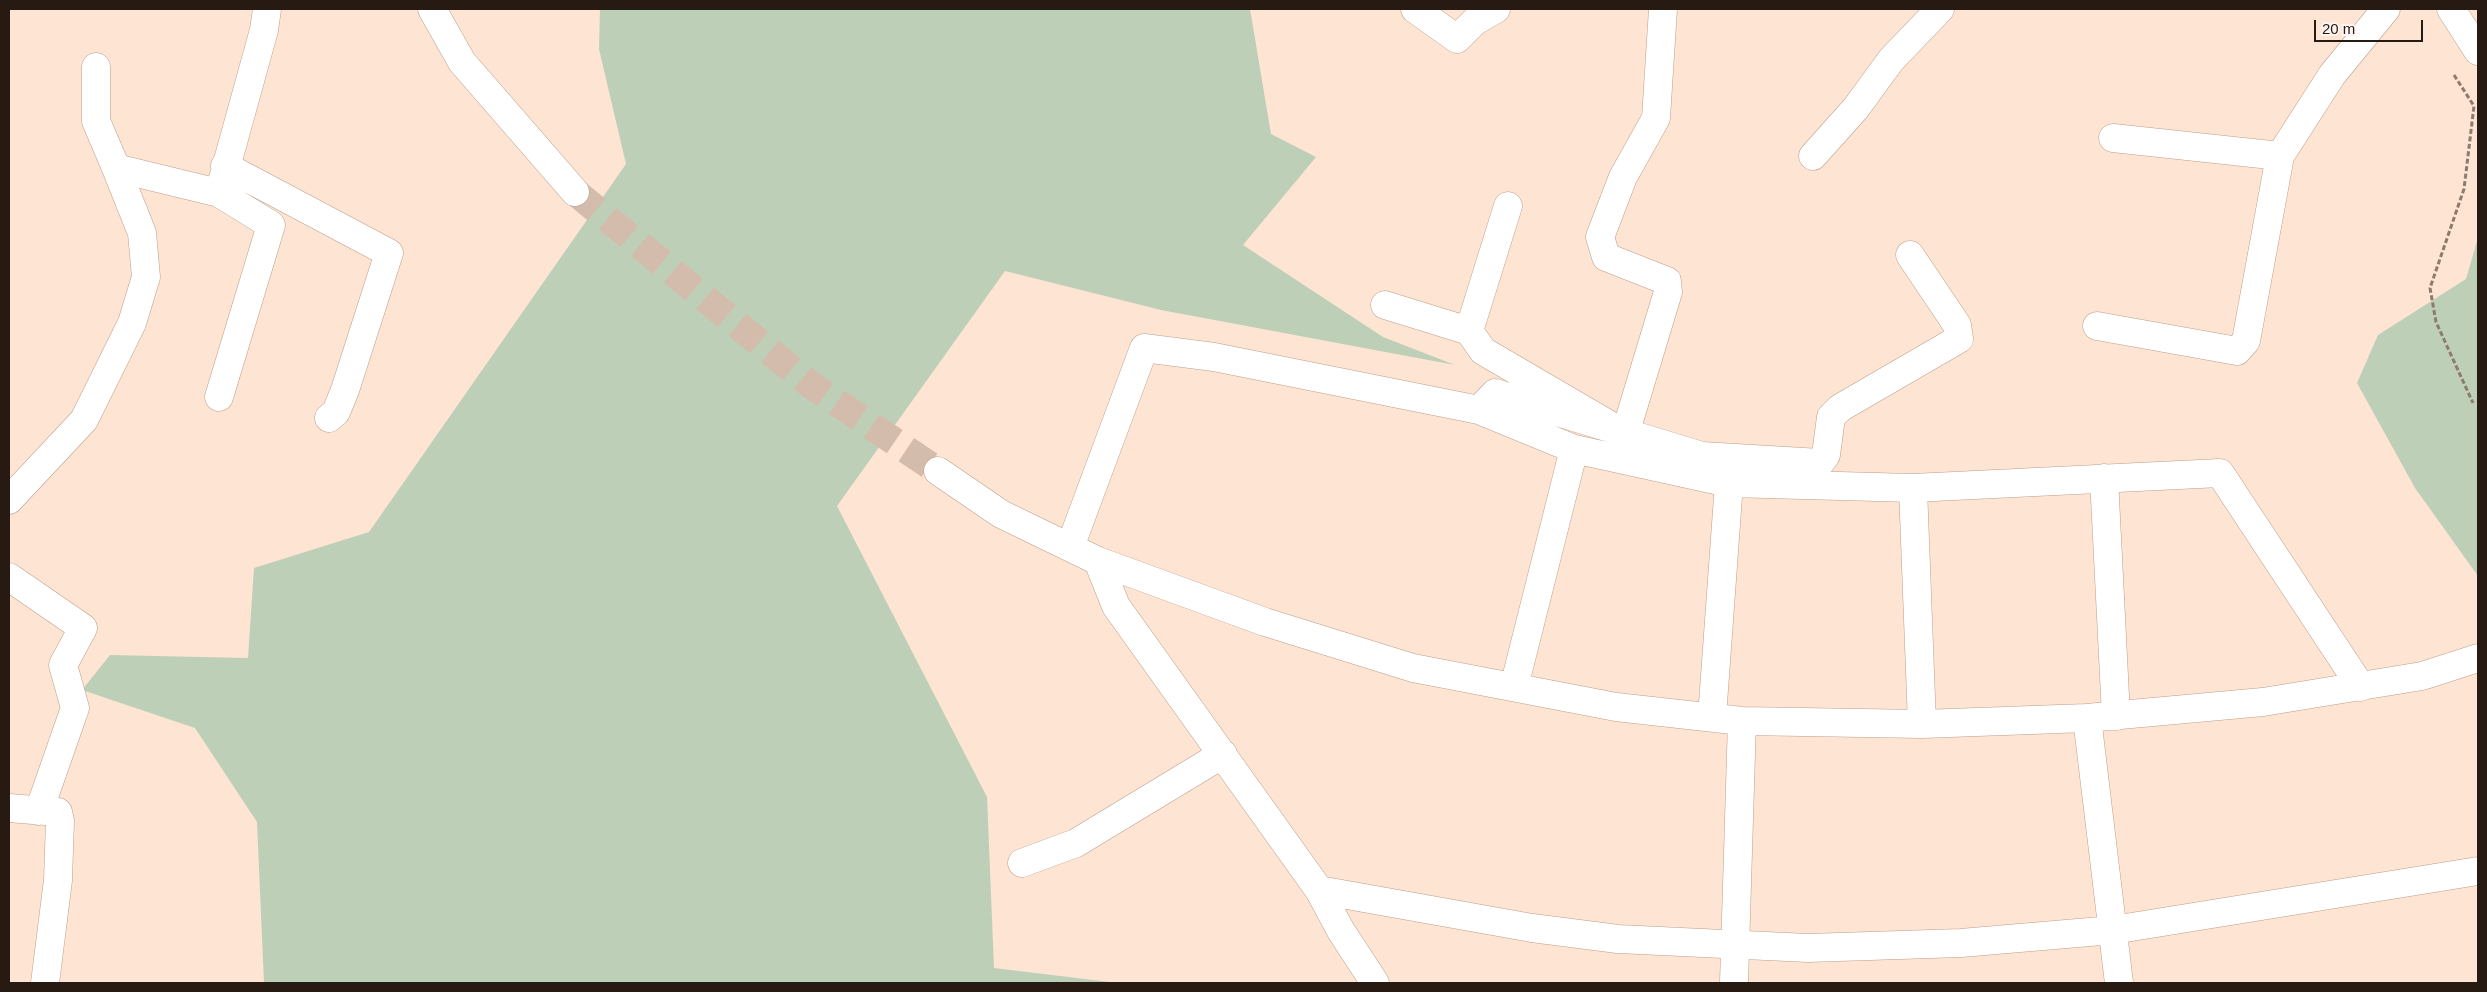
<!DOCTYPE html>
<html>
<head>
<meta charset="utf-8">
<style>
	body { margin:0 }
	#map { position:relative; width:2487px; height:992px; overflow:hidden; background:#fee4d2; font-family:Helvetica,sans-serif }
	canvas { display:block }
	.frame { position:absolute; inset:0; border:10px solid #261a13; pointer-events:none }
	.scale { position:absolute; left:2314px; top:20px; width:109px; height:22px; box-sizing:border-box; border:2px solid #261a13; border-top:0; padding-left:6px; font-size:15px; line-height:18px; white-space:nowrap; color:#261a13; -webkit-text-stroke:4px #fcf5f1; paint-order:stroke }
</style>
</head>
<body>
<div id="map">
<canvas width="2487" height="992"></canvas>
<div class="frame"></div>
<div class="scale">20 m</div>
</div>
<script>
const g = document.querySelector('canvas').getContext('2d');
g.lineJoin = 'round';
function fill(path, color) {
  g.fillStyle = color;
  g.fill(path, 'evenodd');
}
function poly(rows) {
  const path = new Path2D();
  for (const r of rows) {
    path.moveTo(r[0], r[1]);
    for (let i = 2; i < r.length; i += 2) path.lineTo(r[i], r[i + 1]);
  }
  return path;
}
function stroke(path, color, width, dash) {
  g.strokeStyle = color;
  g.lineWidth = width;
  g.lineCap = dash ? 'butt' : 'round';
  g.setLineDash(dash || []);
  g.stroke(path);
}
fill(poly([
	[600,9,1250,9,1271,134,1316,157,1243,245,1383,337,1455,365,1161,310,1005,271,837,506,987,797,994,968,1118,983,264,983,257,822,195,728,82,690,110,655,248,658,254,568,369,532,626,164,599,49],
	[2478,238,2478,576,2415,488,2357,383,2378,335,2466,279]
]), '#becfb8');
stroke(poly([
	[575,192,811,385,938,471]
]), '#d3bcac', 28, [28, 14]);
const street = poly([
	[432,9,462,62,575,192],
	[1415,9,1457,39,1475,21,1496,9],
	[2451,9,2478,51],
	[96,67,96,121,116,168],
	[2113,138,2280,156],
	[1813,156,1856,108,1891,60,1940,9],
	[225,166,389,253,345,390,336,412,329,418],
	[1385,305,1469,331,1483,351,1625,434,1668,292,1667,281,1606,257,1600,237,1623,177,1656,118,1663,9],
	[2097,326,2237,351,2246,341,2280,156,2332,75,2386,9],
	[1469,331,1508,206],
	[219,397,271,225,219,193],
	[1479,410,1495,393,1702,456,1820,463,1826,455,1831,417,1840,408,1959,339,1957,325,1910,255],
	[938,471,1001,514,1098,561,1265,622,1413,668,1616,707,1742,721,1922,724,2087,718,2263,702,2422,676,2478,658],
	[2104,478,2116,716],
	[1913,488,1922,724],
	[9,500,84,420,132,323,146,277,142,233,116,168,219,193,264,30,267,9],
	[1070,547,1144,348,1214,357,1479,410,1574,449,1729,483,1913,488,2220,473,2361,687],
	[1098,561,1116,606,1319,890,1341,931,1375,983],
	[9,577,83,628,63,665,75,708,39,811],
	[1514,687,1574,449],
	[1712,717,1729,483],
	[2087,718,2119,983],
	[9,808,58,812,60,821,58,880,45,983],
	[1022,863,1076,843,1223,754],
	[1319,890,1532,928,1618,939,1808,948,1961,943,2113,930,2478,871],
	[1734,983,1742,721]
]);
stroke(street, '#bd9e8a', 29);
stroke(poly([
	[2454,75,2474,106,2464,189,2430,288,2436,322,2473,403]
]), '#8d7b6e', 3, [5, 2.5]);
stroke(street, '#fff', 28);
</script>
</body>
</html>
